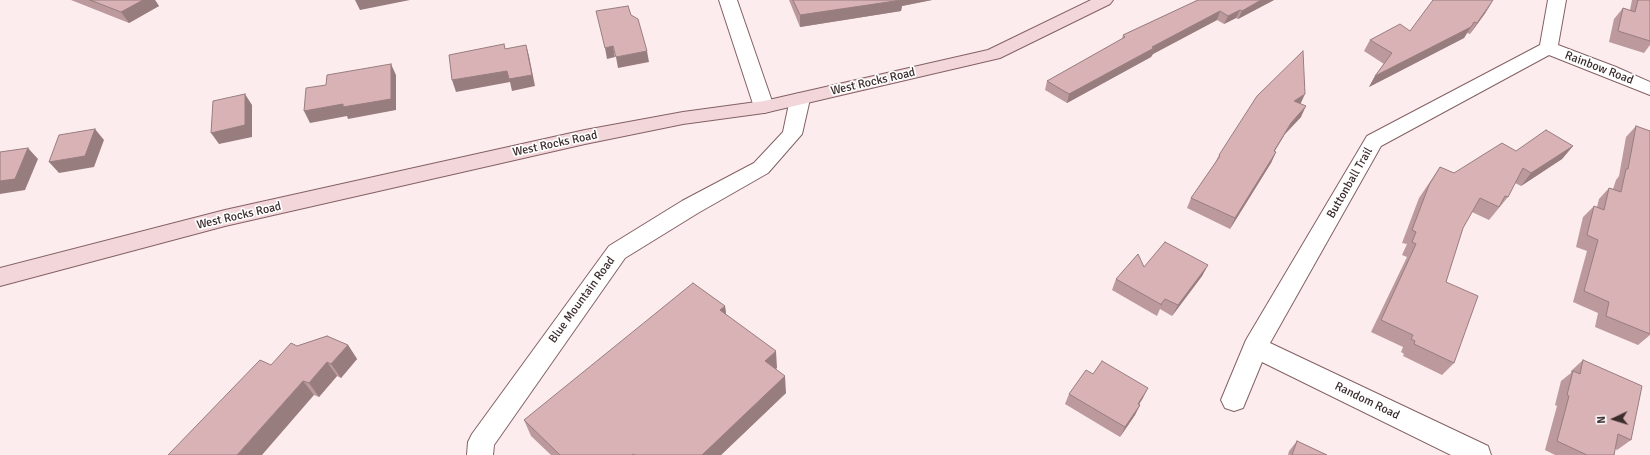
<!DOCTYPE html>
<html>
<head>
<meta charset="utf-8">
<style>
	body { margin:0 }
	#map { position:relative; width:1650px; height:455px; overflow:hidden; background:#fdeced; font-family:Signika,sans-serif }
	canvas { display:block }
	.north { position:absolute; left:1594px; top:399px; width:40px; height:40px; -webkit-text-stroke:3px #fefefe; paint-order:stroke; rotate:266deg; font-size:11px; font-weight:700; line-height:16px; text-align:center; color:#3b2c2d }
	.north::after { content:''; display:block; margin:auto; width:14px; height:18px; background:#3b2c2d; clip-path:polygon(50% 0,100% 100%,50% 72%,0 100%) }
</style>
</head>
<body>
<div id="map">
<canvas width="1650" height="455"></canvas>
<div class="north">N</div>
</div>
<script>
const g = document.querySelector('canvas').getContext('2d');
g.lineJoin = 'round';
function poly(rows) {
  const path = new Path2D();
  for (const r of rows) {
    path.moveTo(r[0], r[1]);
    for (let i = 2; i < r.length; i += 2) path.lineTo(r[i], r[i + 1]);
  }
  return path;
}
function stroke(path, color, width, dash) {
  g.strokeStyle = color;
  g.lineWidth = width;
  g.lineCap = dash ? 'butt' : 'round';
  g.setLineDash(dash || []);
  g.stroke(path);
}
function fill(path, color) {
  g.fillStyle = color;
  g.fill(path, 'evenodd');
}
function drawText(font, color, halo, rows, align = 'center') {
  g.font = font + ' Signika,sans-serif';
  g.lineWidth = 3.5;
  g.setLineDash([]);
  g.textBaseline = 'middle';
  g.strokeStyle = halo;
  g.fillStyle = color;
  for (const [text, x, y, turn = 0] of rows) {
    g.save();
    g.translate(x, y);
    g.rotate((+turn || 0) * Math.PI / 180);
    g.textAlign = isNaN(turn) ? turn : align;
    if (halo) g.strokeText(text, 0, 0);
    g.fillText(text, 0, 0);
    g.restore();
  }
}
const street = poly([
	[719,0,737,0,774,107,771,111,764,113,757,111,754,107,719,0],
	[1548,0,1566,0,1558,45,1616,67,1650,82,1650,95,1549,55,1381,146,1270,343,1488,446,1491,455,1451,455,1262,362,1243,408,1234,411,1225,408,1221,400,1246,340,1367,136,1540,45,1548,0],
	[800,93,807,95,810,99,802,134,768,173,698,213,625,258,494,445,493,455,467,455,468,442,472,434,609,246,682,201,754,163,783,132,790,99,793,95,800,93]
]);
const secondary = poly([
	[1091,0,1113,0,1110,4,1000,58,764,113,683,124,585,144,225,226,0,286,0,268,225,210,585,130,683,112,764,101,988,50,1091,0]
]);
stroke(street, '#836164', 2);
stroke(secondary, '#836164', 2);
fill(street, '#fff');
fill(secondary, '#f2d6da');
fill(poly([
	[71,0,155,0,159,6,129,23],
	[789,0,932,0,902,6,901,11,800,27],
	[1198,0,1274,0,1238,19,1236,18,1224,24,1217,20,1153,54,1151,57,1067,103,1045,90,1047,81,1122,39,1123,35],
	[1632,0,1650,0,1650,45,1644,53,1609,42,1614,19,1623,8,1630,10],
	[1486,12,1470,34,1467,33,1464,38,1369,87,1375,76,1384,64,1364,51,1370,40],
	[1300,103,1301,117,1285,134,1274,152,1276,152,1271,163,1230,229,1187,208,1191,198,1215,163,1219,155],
	[1636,126,1650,131,1650,335,1638,345,1595,327,1598,313,1573,302,1587,251,1576,247,1583,217,1594,206,1597,207,1599,199,1609,188,1613,189,1616,180,1619,176,1626,137],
	[1573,146,1562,159,1521,186,1515,183,1508,197,1489,220,1472,212,1463,228,1446,282,1454,363,1442,375,1403,356,1404,354,1401,352,1403,347,1371,332,1407,257,1402,255,1407,244,1402,243,1419,198,1440,167,1454,173,1516,151],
	[1208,265,1202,276,1172,316,1160,309,1157,316,1112,290,1116,279,1144,267],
	[725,306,726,314,777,368,775,369,786,393,721,455,551,455,531,436,524,420],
	[348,345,357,359,341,378,337,376,319,397,314,395,271,365,297,346],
	[1583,360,1631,440,1617,450,1615,449,1614,455,1555,455,1545,450,1557,406,1555,405,1561,381,1571,373,1571,371],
	[1093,374,1143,398,1139,404,1140,405,1135,415,1120,437,1065,404,1069,394],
	[1297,441,1327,455,1288,455,1289,451]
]), '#bb999d');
fill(poly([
	[143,0,155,0,159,6,129,23,121,12],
	[355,0,410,0,360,10],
	[899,0,932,0,902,6,901,11,800,27,800,15],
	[1261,0,1274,0,1238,19,1242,11],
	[1493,1,1486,12,1470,34,1477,23],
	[1240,10,1236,18,1224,24,1228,16],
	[1220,11,1217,20,1153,54,1151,57,1067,103,1069,94,1152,47],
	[1474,22,1464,38,1369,87,1375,76],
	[526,45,529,56,535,86,512,91,510,82,456,92,452,80],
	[613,46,615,57,607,59,605,48],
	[647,51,649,62,618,68,616,57],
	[391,64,396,75,396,110,348,119,347,116,310,123,304,111],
	[245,94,252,105,252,137,219,144,211,133],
	[1305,94,1300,105,1294,101],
	[1306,106,1301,117,1285,134,1268,162,1274,151,1291,123],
	[95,129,104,140,94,167,59,173,49,162],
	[1573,146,1562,159,1521,186,1531,173],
	[28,148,38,159,25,190,0,194,0,181],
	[1276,152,1271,163,1230,229,1235,218],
	[1208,265,1202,276,1172,316,1178,305],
	[725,306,727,323,720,310],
	[348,345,357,359,341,378,331,364],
	[776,351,777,368,766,378,765,361],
	[327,362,337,376,319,397,309,383],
	[785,376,786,393,721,455,702,455],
	[303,381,314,395,262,455,237,455],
	[1148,388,1143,398,1133,414,1138,404],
	[1140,405,1135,415,1120,437,1125,427]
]), '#987d7f');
const building = poly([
	[90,0,143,0,121,12,90,0],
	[793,0,902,0,800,15,793,0],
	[1198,0,1261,0,1242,11,1240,10,1228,16,1220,11,1152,47,1154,48,1069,94,1047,81,1125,37,1123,35,1198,0],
	[1433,0,1493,0,1477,23,1474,22,1471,27,1375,76,1392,53,1370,40,1400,24,1410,31,1433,0],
	[1638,0,1650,0,1650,41,1618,31,1623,8,1635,12,1638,0],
	[628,6,631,15,638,19,647,51,616,57,613,46,605,48,596,11,628,6],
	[504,44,505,49,526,45,532,75,509,79,507,71,452,80,449,55,504,44],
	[1303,51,1305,94,1294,101,1306,106,1291,123,1274,151,1276,152,1235,218,1191,198,1220,156,1219,155,1257,96,1303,51],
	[391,64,391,99,343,107,343,104,304,111,306,88,326,85,327,75,391,64],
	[245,94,245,125,211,133,213,101,245,94],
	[1636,126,1650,131,1650,334,1606,316,1609,302,1584,291,1598,240,1587,235,1594,206,1604,210,1609,188,1621,192,1626,169,1628,169,1636,126],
	[95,129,85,156,49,162,59,135,95,129],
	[1546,130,1573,146,1531,173,1523,168,1508,197,1505,196,1499,207,1480,198,1463,228,1446,282,1478,296,1454,363,1414,344,1415,341,1411,339,1413,335,1381,320,1416,244,1412,242,1416,232,1412,230,1429,185,1440,167,1454,173,1502,143,1516,151,1546,130],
	[28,148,15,179,0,181,0,152,28,148],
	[1165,242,1208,265,1178,305,1165,299,1161,304,1162,305,1116,279,1138,254,1144,267,1165,242],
	[693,283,725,306,720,310,776,351,765,361,785,376,702,455,635,455,633,454,632,455,560,455,524,420,693,283],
	[327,336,348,345,331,364,327,362,309,383,303,381,237,455,168,455,260,360,271,365,291,343,297,346,327,336],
	[1583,360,1642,386,1631,440,1618,434,1614,455,1587,455,1557,441,1569,396,1567,395,1573,371,1580,374,1583,360],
	[1102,361,1148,388,1138,404,1140,405,1125,427,1069,394,1086,370,1093,374,1102,361],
	[1297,441,1327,455,1292,455,1297,441]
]);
fill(building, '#d9b2b6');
stroke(building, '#987d7f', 1);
drawText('12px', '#3b2c2d', '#fefefe', [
	["Rainbow Road",1599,68,21],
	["West Rocks Road",873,82,-13],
	["West Rocks Road",555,144,-12],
	["Buttonball Trail",1350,183,-60],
	["West Rocks Road",239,216,-13],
	["Blue Mountain Road",582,300,-54],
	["Random Road",1367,401,26]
]);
</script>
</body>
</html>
